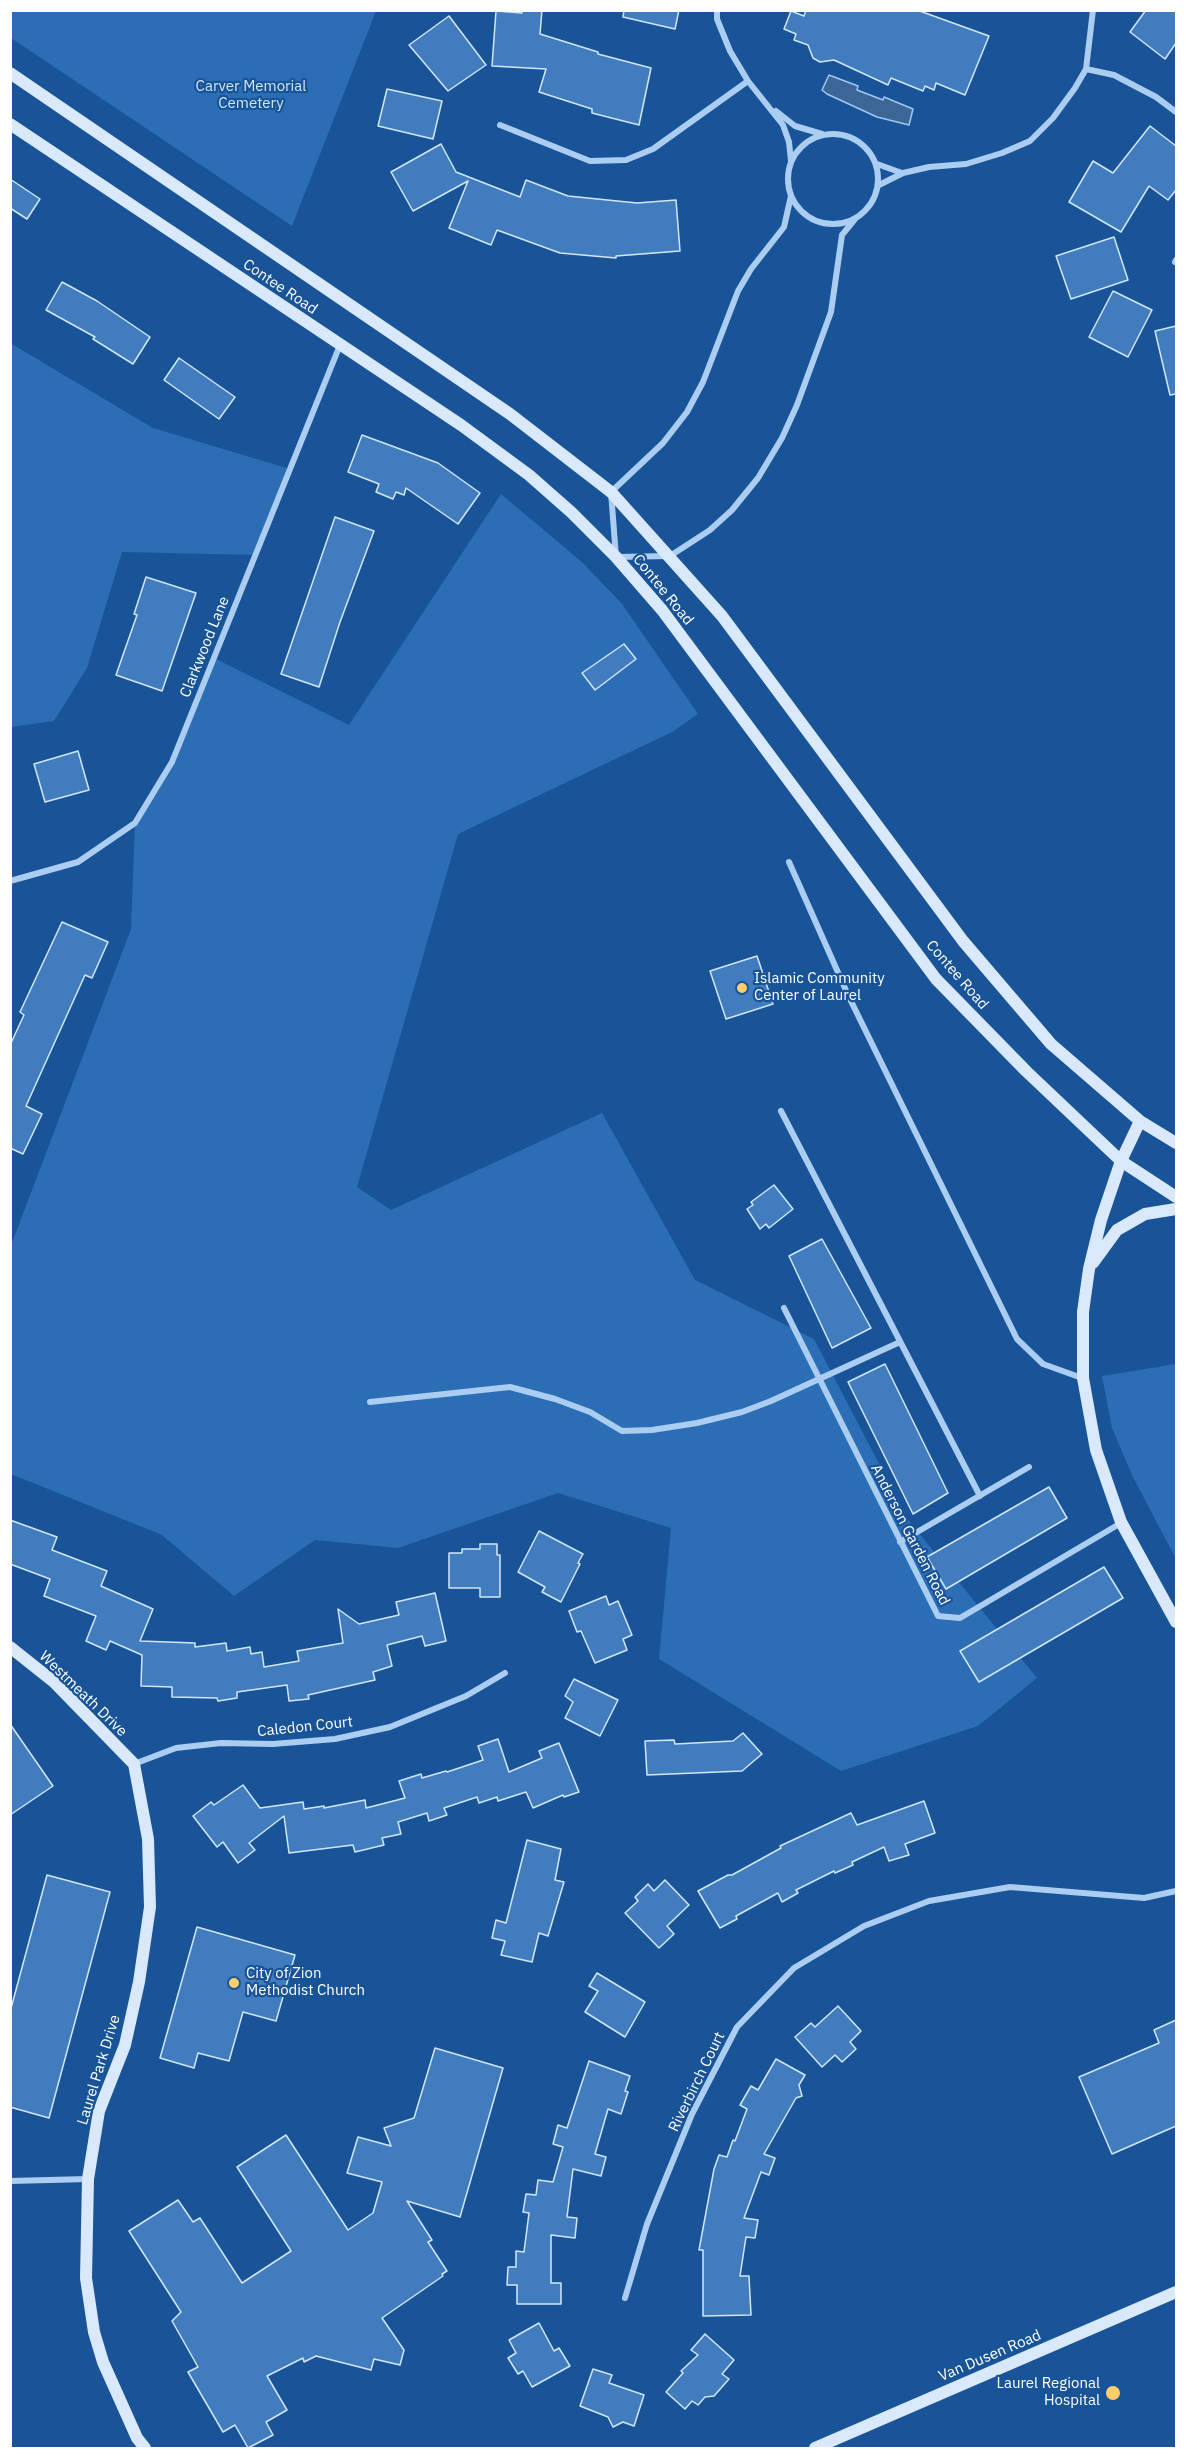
<!DOCTYPE html>
<html>
<head>
<meta charset="utf-8">
<style>
	body { margin:0 }
	#map { position:relative; width:1187px; height:2459px; overflow:hidden; background:#185497; font-family:"IBM Plex Sans",sans-serif }
	canvas { display:block }
	.frame { position:absolute; inset:0; border:12px solid #fff; pointer-events:none }
</style>
</head>
<body>
<div id="map">
<canvas width="1187" height="2459"></canvas>
<div class="frame"></div>
</div>
<script>
const g = document.querySelector('canvas').getContext('2d');
g.lineJoin = 'round';
function fill(path, color) {
  g.fillStyle = color;
  g.fill(path, 'evenodd');
}
function poly(rows) {
  const path = new Path2D();
  for (const r of rows) {
    if (r.length === 3) {
      path.moveTo(r[0] + r[2], r[1]);
      path.arc(r[0], r[1], r[2], 0, 2 * Math.PI);
      continue;
    }
    path.moveTo(r[0], r[1]);
    for (let i = 2; i < r.length; i += 2) path.lineTo(r[i], r[i + 1]);
  }
  return path;
}
function stroke(path, color, width, dash) {
  g.strokeStyle = color;
  g.lineWidth = width;
  g.lineCap = dash ? 'butt' : 'round';
  g.setLineDash(dash || []);
  g.stroke(path);
}
function drawText(font, color, halo, rows, align = 'center') {
  g.font = font + ' "IBM Plex Sans",sans-serif';
  g.lineWidth = 4.5;
  g.setLineDash([]);
  g.textBaseline = 'middle';
  g.strokeStyle = halo;
  g.fillStyle = color;
  for (const [text, x, y, turn = 0] of rows) {
    g.save();
    g.translate(x, y);
    g.rotate((+turn || 0) * Math.PI / 180);
    g.textAlign = isNaN(turn) ? turn : align;
    if (halo) g.strokeText(text, 0, 0);
    g.fillText(text, 0, 0);
    g.restore();
  }
}
fill(poly([
	[10,11,11,10,376,11,292,226,11,38],
	[10,343,153,428,290,469,256,555,122,552,87,668,54,721,11,727],
	[501,494,583,563,622,604,698,714,672,732,458,834,357,1187,391,1210,602,1113,695,1280,814,1339,909,1521,1037,1678,978,1726,841,1771,659,1659,671,1528,558,1493,398,1548,315,1540,234,1596,162,1535,11,1474,10,1248,131,929,135,823,172,762,214,658,349,725],
	[1176,1364,1176,1559,1132,1475,1112,1428,1102,1376]
]), '#2c6eb5');
const water = poly([
	[829,75,858,86,857,90,883,100,884,97,913,109,909,125,877,117,827,94,822,90,829,75]
]);
fill(water, '#3c6696');
stroke(water, '#9ec8f3', 1.5);
const building = poly([
	[522,10,542,10,540,34,598,52,598,54,651,68,639,125,592,113,592,109,539,92,546,69,492,66,496,11,522,13,522,10],
	[624,10,679,10,675,29,623,17,624,10],
	[806,10,917,10,989,36,965,95,936,83,934,90,925,86,923,91,891,78,888,85,834,60,820,62,813,58,808,45,794,40,796,34,784,29,791,11,804,16,806,10],
	[1146,10,1176,10,1176,43,1165,59,1130,32,1146,10],
	[449,16,486,65,448,91,409,45,449,16],
	[387,89,442,101,433,139,378,126,387,89],
	[1150,126,1176,146,1176,190,1168,200,1149,186,1121,232,1069,202,1093,161,1113,173,1150,126],
	[441,144,456,172,520,197,526,180,568,196,637,203,676,200,680,251,616,256,616,258,560,253,497,230,491,245,449,228,468,181,413,211,391,172,441,144],
	[10,179,40,199,27,219,10,208,10,179],
	[1114,237,1128,280,1071,299,1056,256,1114,237],
	[62,282,97,301,150,337,133,364,93,339,95,337,46,310,62,282],
	[1113,291,1152,310,1128,357,1089,337,1113,291],
	[1176,326,1176,394,1170,395,1155,331,1176,326],
	[179,358,235,397,219,419,164,380,179,358],
	[362,435,438,463,480,493,458,524,406,488,404,495,396,492,393,499,376,492,379,484,348,472,362,435],
	[335,517,374,531,340,622,319,687,281,674,335,517],
	[146,577,196,593,162,691,116,675,137,615,134,614,146,577],
	[624,644,636,659,595,690,582,673,624,644],
	[78,751,89,790,45,802,34,764,78,751],
	[62,922,108,942,92,978,85,975,26,1106,42,1114,23,1154,10,1148,10,1045,24,1015,20,1012,62,922],
	[757,956,773,1004,726,1019,710,971,757,956],
	[774,1185,793,1209,769,1228,766,1224,760,1229,747,1209,753,1205,751,1202,774,1185],
	[822,1239,871,1328,832,1348,789,1256,822,1239],
	[885,1364,948,1493,913,1514,848,1382,885,1364],
	[1049,1487,1067,1518,946,1589,927,1557,1049,1487],
	[10,1520,57,1537,52,1550,107,1571,101,1586,153,1609,140,1641,195,1643,195,1647,226,1643,227,1651,250,1647,251,1654,262,1652,264,1667,299,1661,297,1651,343,1643,338,1609,359,1624,399,1615,396,1602,435,1593,446,1641,425,1646,422,1636,387,1645,392,1666,373,1672,375,1680,308,1695,309,1699,289,1701,287,1685,237,1692,237,1698,218,1701,217,1698,172,1697,172,1687,141,1686,142,1655,110,1641,106,1650,86,1641,96,1616,44,1596,50,1579,10,1564,10,1520],
	[539,1531,583,1554,578,1563,580,1564,561,1602,542,1592,545,1587,518,1572,539,1531],
	[480,1544,497,1544,497,1555,500,1555,500,1597,480,1597,480,1588,449,1588,449,1553,462,1553,462,1549,480,1549,480,1544],
	[1104,1567,1123,1598,979,1682,960,1651,1104,1567],
	[606,1596,609,1605,618,1601,632,1635,623,1639,627,1650,595,1663,581,1631,577,1632,569,1611,606,1596],
	[574,1679,618,1700,600,1736,565,1718,573,1702,565,1696,574,1679],
	[10,1724,53,1786,10,1815,10,1724],
	[743,1733,762,1754,742,1771,647,1775,645,1741,674,1740,675,1744,733,1741,743,1733],
	[498,1739,509,1772,542,1758,539,1751,559,1743,579,1792,564,1797,563,1795,533,1808,526,1792,498,1801,497,1797,479,1803,477,1797,444,1808,447,1815,429,1821,427,1813,398,1822,401,1834,382,1838,384,1845,355,1852,353,1845,289,1853,284,1816,249,1843,255,1850,238,1863,223,1842,217,1847,193,1816,211,1802,214,1805,243,1785,260,1808,303,1802,304,1809,324,1806,324,1808,365,1800,366,1808,405,1798,399,1781,421,1774,422,1778,446,1771,447,1772,483,1760,478,1746,498,1739],
	[924,1801,935,1833,905,1844,909,1855,889,1861,884,1847,852,1862,853,1865,835,1873,834,1871,796,1890,798,1893,782,1902,778,1893,736,1916,737,1919,720,1928,698,1891,728,1875,732,1875,781,1848,780,1846,851,1813,857,1825,924,1801],
	[527,1840,561,1849,555,1880,564,1882,548,1936,539,1933,532,1962,501,1955,505,1941,492,1938,496,1920,506,1923,527,1840],
	[47,1875,110,1892,49,2118,10,2107,10,2012,47,1875],
	[665,1880,689,1905,667,1926,674,1934,659,1948,625,1913,638,1901,635,1897,648,1884,654,1891,665,1880],
	[197,1927,295,1955,276,2021,243,2012,229,2061,198,2053,194,2068,160,2058,197,1927],
	[597,1973,645,2002,625,2037,585,2012,598,1991,589,1986,597,1973],
	[838,2006,861,2031,850,2042,856,2049,842,2062,835,2055,822,2067,795,2037,811,2023,815,2027,838,2006],
	[1176,2020,1176,2126,1112,2154,1079,2077,1159,2043,1154,2030,1176,2020],
	[435,2048,503,2068,460,2217,407,2201,432,2240,428,2242,447,2271,442,2274,443,2276,382,2318,404,2350,400,2365,374,2359,371,2370,316,2356,304,2362,303,2358,267,2376,287,2410,266,2422,273,2435,248,2448,235,2425,223,2432,188,2372,198,2367,172,2321,181,2312,129,2231,178,2200,193,2222,200,2218,242,2283,291,2251,237,2167,286,2135,348,2230,373,2213,382,2182,347,2173,358,2137,391,2146,384,2128,414,2118,435,2048],
	[776,2059,805,2075,799,2085,802,2096,796,2098,764,2154,775,2158,769,2175,761,2172,744,2218,758,2220,755,2238,746,2237,740,2276,749,2276,751,2315,703,2316,703,2250,699,2250,714,2169,719,2155,727,2157,733,2140,735,2141,747,2109,740,2105,751,2086,758,2090,776,2059],
	[589,2061,630,2076,625,2091,628,2092,621,2114,608,2109,595,2154,606,2157,601,2176,573,2169,567,2217,577,2218,575,2238,551,2235,551,2283,561,2283,561,2304,517,2304,517,2285,507,2285,508,2267,516,2267,516,2251,524,2252,529,2213,523,2212,526,2194,536,2195,538,2180,553,2182,563,2147,553,2144,558,2125,567,2128,589,2061],
	[539,2323,554,2351,559,2348,570,2366,532,2387,523,2371,518,2374,508,2358,516,2353,509,2340,539,2323],
	[705,2334,734,2360,722,2374,729,2379,714,2396,705,2397,698,2405,692,2401,685,2409,666,2392,683,2373,681,2371,698,2355,691,2350,705,2334],
	[593,2369,612,2375,609,2383,644,2395,634,2426,623,2422,613,2427,608,2417,580,2406,593,2369]
]);
fill(building, '#417dbe');
stroke(building, '#d2e6fc', 1.5);
stroke(poly([
	[717,10,717,19,730,51,748,81,783,125,789,142,791,161],
	[1086,69,1114,75,1156,97,1176,112],
	[776,111,795,126,822,134],
	[500,125,590,161,626,160,653,149,748,81],
	[833,179,45],
	[877,164,902,173],
	[879,185,903,173,929,167,966,164,1002,153,1030,141,1053,118,1075,88,1086,69,1093,10],
	[791,196,784,227,751,269,738,291,703,382,687,412,663,443,611,492,616,557,670,556,710,530,732,510,758,478,782,438,797,405,831,312,842,235,855,219],
	[1175,262,1176,260],
	[789,862,848,995,1017,1339,1043,1364,1082,1378],
	[10,881,78,862,135,823,172,762,340,345],
	[781,1111,980,1496],
	[784,1308,938,1616,960,1618,1121,1523],
	[370,1402,510,1387,555,1399,590,1412,622,1431,652,1430,697,1423,742,1412,771,1401,900,1342],
	[900,1542,1029,1467],
	[134,1764,176,1748,221,1743,273,1744,335,1739,390,1727,466,1696,505,1673],
	[10,2181,88,2179],
	[625,2298,647,2224,692,2114,737,2027,794,1968,864,1926,929,1901,1010,1887,1144,1898,1176,1891]
]), '#abcdf1', 6);
stroke(poly([
	[10,73,510,414,611,492,722,616,963,941,1051,1044,1140,1121,1176,1143],
	[10,124,461,425,529,475,571,512,616,557,662,610,936,979,1026,1071,1121,1161,1176,1197],
	[1140,1121,1121,1161,1101,1220,1089,1269,1083,1312,1083,1378,1096,1450,1121,1522,1176,1622],
	[1093,1263,1117,1230,1145,1214,1176,1209],
	[10,1647,54,1682,134,1764,148,1839,150,1907,139,1982,125,2045,99,2111,88,2179,86,2278,94,2332,103,2362,137,2438,145,2448],
	[815,2448,1176,2292]
]), '#d9e9fb', 12);
for (const [x, y, r, color] of [
	[742,988,6,"#ffcf6b"],
	[234,1983,6,"#ffcf6b"],
	[1113,2393,8,"#ffcf6b"]
]) {
  const dot = new Path2D();
  dot.arc(x, y, r, 0, 2 * Math.PI);
  g.fillStyle = color;
  g.fill(dot);
  stroke(dot, '#185497', 2);
}
drawText('15px', '#d2e6fc', '#185497', [
	["Carver Memorial",251,87],
	["Cemetery",251,104]
]);
drawText('15px', '#fff', '#185497', [
	["Contee Road",280,287,34],
	["Contee Road",663,590,51],
	["Clarkwood Lane",205,647,-68],
	["Contee Road",957,975,49],
	["Anderson Garden Road",910,1535,63],
	["Westmeath Drive",83,1694,44],
	["Caledon Court",305,1727,-6],
	["Laurel Park Drive",99,2070,-73],
	["Riverbirch Court",697,2082,-64],
	["Van Dusen Road",990,2356,-23]
]);
drawText('15px', '#fff', '#185497', [
	["Islamic Community",754,979],
	["Center of Laurel",754,996],
	["City of Zion",246,1974],
	["Methodist Church",246,1991],
	["Laurel Regional",1100,2384,"right"],
	["Hospital",1100,2401,"right"]
], 'left');
</script>
</body>
</html>
